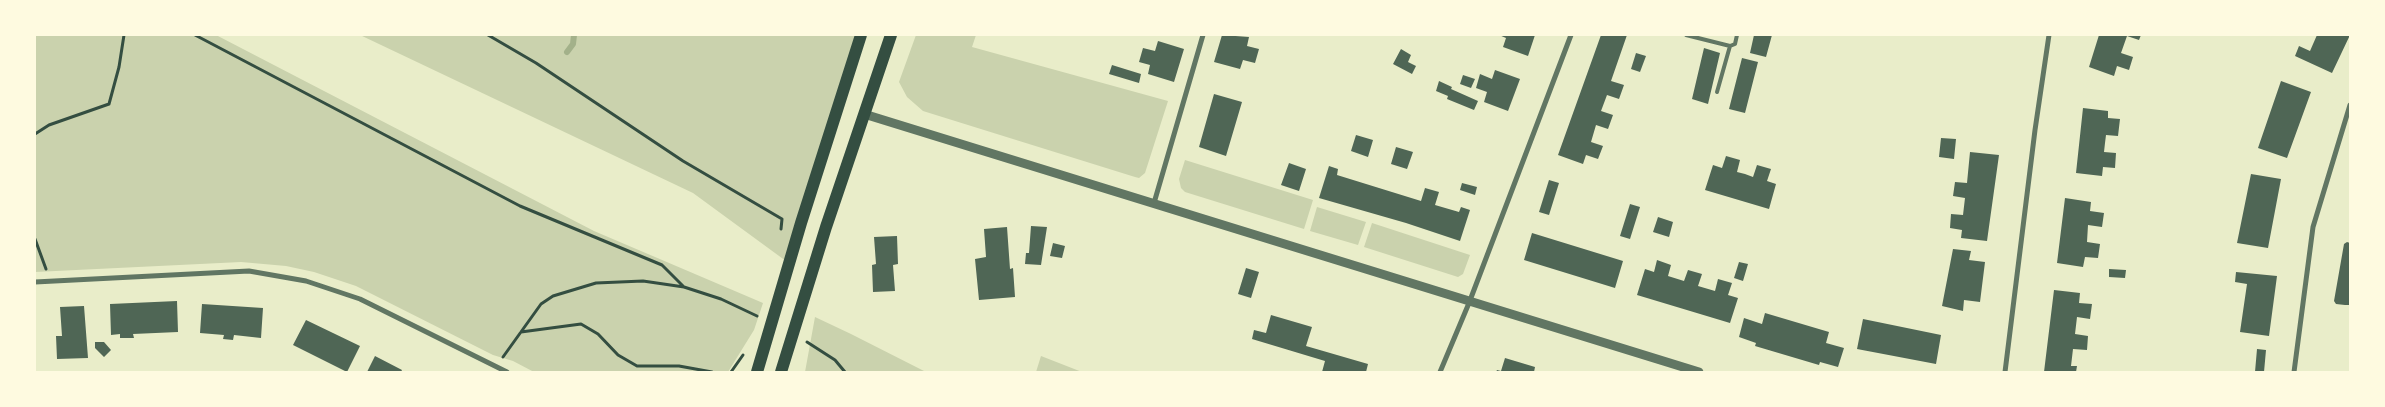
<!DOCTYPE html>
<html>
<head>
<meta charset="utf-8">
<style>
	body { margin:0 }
	#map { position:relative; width:2385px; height:407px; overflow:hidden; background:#e9edc9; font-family:Raleway,sans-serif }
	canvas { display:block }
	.frame { position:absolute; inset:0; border:36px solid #fefae0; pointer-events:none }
</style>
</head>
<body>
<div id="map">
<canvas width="2385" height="407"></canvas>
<div class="frame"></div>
</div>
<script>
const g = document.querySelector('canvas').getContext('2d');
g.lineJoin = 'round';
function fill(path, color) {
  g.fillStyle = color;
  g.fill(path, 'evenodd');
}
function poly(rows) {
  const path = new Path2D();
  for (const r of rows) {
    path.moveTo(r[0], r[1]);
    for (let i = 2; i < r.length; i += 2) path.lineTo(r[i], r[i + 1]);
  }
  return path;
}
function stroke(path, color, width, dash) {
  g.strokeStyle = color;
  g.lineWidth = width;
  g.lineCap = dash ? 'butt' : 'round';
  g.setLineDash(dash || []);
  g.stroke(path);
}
fill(poly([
	[35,35,216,35,594,231,763,303,754,330,728,372,534,372,513,361,493,355,356,286,314,272,286,266,241,262,35,272],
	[360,35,859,35,790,264,693,193],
	[916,35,976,35,972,47,1168,101,1145,173,1139,178,1135,177,923,111,907,97,899,82],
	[1185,160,1313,200,1304,229,1185,192,1181,188,1179,179],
	[1317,207,1366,222,1358,245,1310,231],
	[1372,223,1470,255,1463,274,1458,277,1364,247],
	[815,317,851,334,926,372,805,372],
	[1041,356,1082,372,1036,372]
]), '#cad2ad');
stroke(poly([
	[567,52,573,44,574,35]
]), '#a3b18a', 6);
fill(poly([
	[1222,35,1249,37,1247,46,1259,49,1255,63,1243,60,1240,69,1214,62],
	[1499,35,1535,35,1528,56,1503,47,1506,38],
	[1601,35,1627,35,1611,81,1624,85,1619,99,1607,95,1601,111,1613,115,1608,129,1596,125,1591,142,1603,146,1598,159,1586,155,1583,164,1558,155],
	[1754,35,1772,35,1766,57,1750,53],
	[2099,35,2141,35,2139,40,2127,36,2121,53,2133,57,2129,70,2117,66,2114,76,2089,67],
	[2317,35,2350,35,2332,73,2295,56,2299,46,2310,51],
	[1158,41,1184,49,1174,82,1148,74,1150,65,1139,62,1143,48,1155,51],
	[1704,48,1720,53,1708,104,1692,99],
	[1401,49,1411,55,1408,62,1416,66,1412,74,1393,64],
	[1636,53,1646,56,1640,72,1631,69],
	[1742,58,1758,62,1745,113,1729,109],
	[1112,65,1141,74,1139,83,1109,74],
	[1495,70,1520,79,1508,111,1484,102,1487,92,1476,88,1480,74,1492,79],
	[1463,75,1475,79,1471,88,1460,84],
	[1439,81,1452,87,1451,89,1478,101,1474,110,1447,99,1448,96,1436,91],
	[2281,81,2311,92,2287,158,2258,148],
	[1214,94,1242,102,1226,156,1199,147],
	[2083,108,2108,111,2108,118,2120,119,2118,136,2106,135,2105,143,2104,152,2116,153,2115,168,2103,167,2102,176,2076,173],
	[1356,135,1373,140,1368,157,1351,151],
	[1941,138,1956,139,1954,159,1939,157],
	[1396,147,1413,152,1407,169,1391,164],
	[1970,152,1999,155,1987,241,1961,238,1962,230,1950,228,1951,214,1963,215,1965,198,1953,196,1955,182,1967,183],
	[1726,156,1740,160,1737,172,1745,174,1753,177,1757,165,1771,169,1767,181,1776,184,1769,209,1705,190,1713,165,1722,168],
	[1289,163,1306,169,1299,191,1281,185],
	[1329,166,1338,169,1337,175,1421,201,1425,188,1439,192,1435,205,1459,212,1461,207,1470,210,1460,241,1406,223,1319,198],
	[2251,174,2281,179,2268,248,2237,243],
	[1549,180,1559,183,1549,215,1539,212],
	[1462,183,1477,187,1475,195,1460,190],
	[2065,198,2091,202,2090,211,2104,213,2102,227,2088,225,2087,242,2100,244,2098,258,2085,257,2083,267,2057,263],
	[1630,204,1640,207,1630,239,1620,236],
	[1658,217,1673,222,1669,237,1653,232],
	[1031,226,1047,227,1041,265,1025,264,1026,253,1029,253],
	[1007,227,1010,269,1013,268,1015,297,979,300,975,259,986,257,984,229],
	[1532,233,1623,261,1615,288,1524,260],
	[897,236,898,264,893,265,895,291,873,292,872,265,876,264,874,237],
	[2347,242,2350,243,2350,305,2345,305,2336,304,2334,301,2344,244],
	[1053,243,1065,246,1062,258,1050,256],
	[1953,249,1971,251,1969,260,1985,262,1980,302,1964,300,1963,311,1942,306],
	[1657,260,1671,265,1668,276,1684,281,1688,270,1702,274,1698,286,1715,291,1718,279,1732,283,1728,295,1738,298,1730,323,1637,295,1645,269,1654,272],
	[1739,262,1748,264,1743,281,1734,278],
	[1246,268,1259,272,1251,298,1238,294],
	[2109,269,2126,270,2125,278,2109,277],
	[2236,272,2277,276,2269,336,2240,332,2247,284,2235,282],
	[2054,290,2080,293,2079,303,2092,304,2090,319,2077,317,2075,334,2088,336,2087,350,2073,349,2071,366,2077,366,2076,372,2044,372],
	[177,301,178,332,133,334,134,338,120,338,120,334,111,335,110,304],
	[202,304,263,308,261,338,234,335,233,340,223,339,224,335,200,333],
	[84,306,88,358,57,359,56,336,62,336,60,307],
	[1765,313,1829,332,1826,343,1844,348,1838,367,1820,362,1819,365,1755,346,1756,343,1739,337,1744,318,1762,324],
	[1271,315,1312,327,1306,346,1368,364,1366,372,1322,372,1325,361,1252,339,1254,330,1266,333],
	[1863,319,1941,335,1936,364,1857,349],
	[306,320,360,346,347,372,293,345],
	[95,342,104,342,111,350,104,357,95,348],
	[2257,349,2266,350,2264,372,2255,372],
	[375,356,402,370,401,372,367,372],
	[1505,358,1535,367,1534,372,1496,372,1497,370,1501,371]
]), '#4f6655');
stroke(poly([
	[195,35,520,206,662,265,684,287],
	[488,35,536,63,683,161,782,219,781,229],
	[35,134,49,125,109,104,119,67,124,35],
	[35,239,46,269],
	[521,332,581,324,598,334,618,355,637,366,679,366,712,372],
	[807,342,835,360,845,372],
	[503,357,541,304,553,296,596,283,643,281,684,287,721,299,757,316],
	[731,372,743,355]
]), '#344e41', 3);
stroke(poly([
	[1686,35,1730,46,1717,92],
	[1730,46,1735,44,1737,35]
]), '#617663', 4);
stroke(poly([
	[1154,203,1203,35],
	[35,282,249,271,306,281,360,299,507,372],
	[1440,372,1469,303,1571,35],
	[2005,372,2035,130,2049,35],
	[2294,372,2313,227,2350,105]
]), '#617663', 5);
stroke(poly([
	[864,114,1699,372]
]), '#617663', 9);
stroke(poly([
	[757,372,801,223,861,35],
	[781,372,826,227,891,35]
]), '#344e41', 12);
</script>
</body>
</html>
